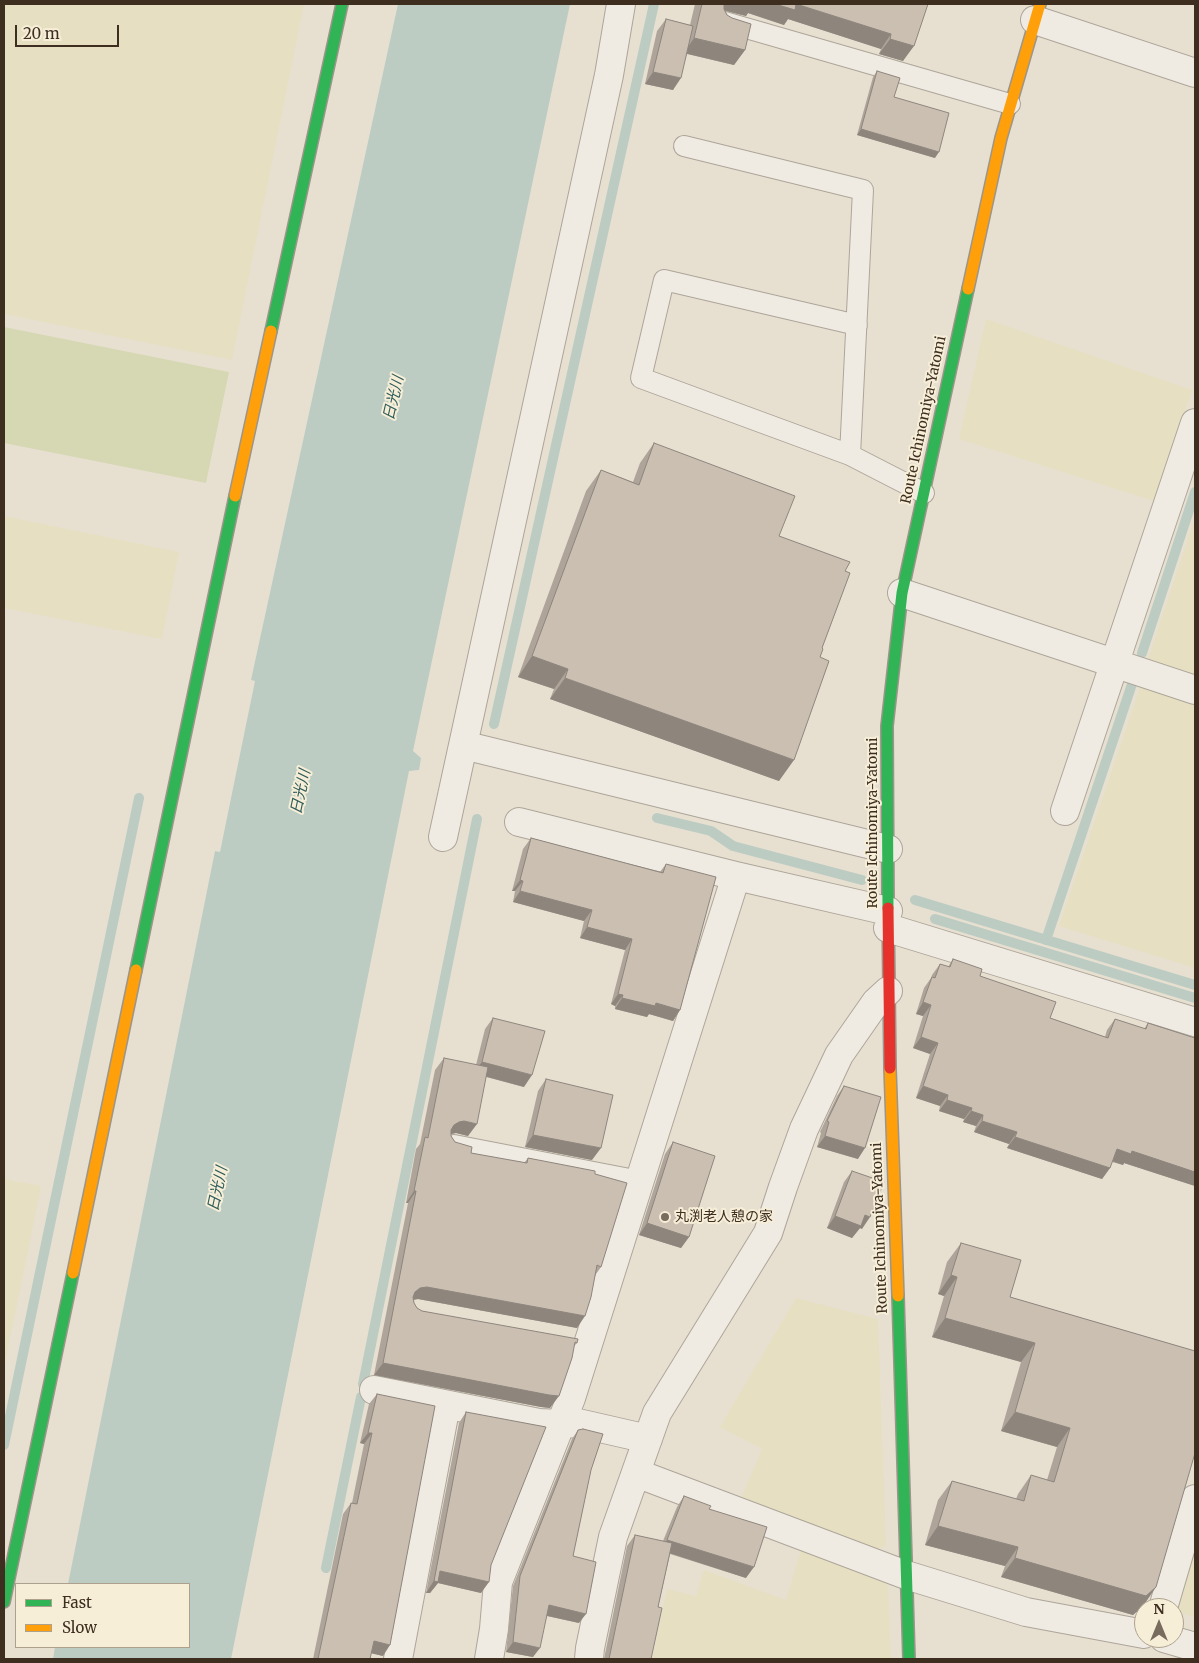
<!DOCTYPE html>
<html>
<head>
<meta charset="utf-8">
<style>
	body { margin:0 }
	#map { position:relative; width:1199px; height:1663px; overflow:hidden; background:#e7e0d1; font-family:Merriweather,serif }
	canvas { display:block }
	.frame { position:absolute; inset:0; border:5px solid #3d2e20; pointer-events:none }
	.legend { position:absolute; left:15px; top:1583px; width:175px; height:65px; box-sizing:border-box; background:#f7eed8; border:1px solid #ada18e; margin:0; padding:6px 9px; list-style:none; font-size:15px; color:#3d2e20 }
	.legend li { display:flex; align-items:center; gap:10px; height:25px }
	.legend b { width:25px; border:1px solid #ada18e }
	.north { position:absolute; left:1134px; top:1598px; width:50px; height:50px; box-sizing:border-box; background:#f7eed8; border:1px solid #ada18e; border-radius:50%; rotate:0deg; font-size:14px; font-weight:700; line-height:20px; text-align:center; color:#3d2e20 }
	.north::after { content:''; display:block; margin:auto; width:18px; height:22px; background:#786c5e; clip-path:polygon(50% 0,100% 100%,50% 72%,0 100%) }
	.scale { position:absolute; left:15px; top:25px; width:104px; height:22px; box-sizing:border-box; border:2px solid #3d2e20; border-top:0; padding-left:6px; font-size:15px; line-height:18px; white-space:nowrap; color:#3d2e20; -webkit-text-stroke:4px #f7eed8; paint-order:stroke }
</style>
</head>
<body>
<div id="map">
<canvas width="1199" height="1663"></canvas>
<div class="frame"></div>
<ul class="legend">
<li><b style="height:6px;background:#30b455"></b>Fast</li>
<li><b style="height:6px;background:#ff9f0a"></b>Slow</li>
</ul>
<div class="north">N</div>
<div class="scale">20 m</div>
</div>
<script>
const g = document.querySelector('canvas').getContext('2d');
g.lineJoin = 'round';
function fill(path, color) {
  g.fillStyle = color;
  g.fill(path, 'evenodd');
}
function poly(rows) {
  const path = new Path2D();
  for (const r of rows) {
    path.moveTo(r[0], r[1]);
    for (let i = 2; i < r.length; i += 2) path.lineTo(r[i], r[i + 1]);
  }
  return path;
}
function stroke(path, color, width, dash) {
  g.strokeStyle = color;
  g.lineWidth = width;
  g.lineCap = dash ? 'butt' : 'round';
  g.setLineDash(dash || []);
  g.stroke(path);
}
function drawText(font, color, halo, rows, align = 'center') {
  g.font = font + ' Merriweather,"Noto Sans JP",serif';
  g.lineWidth = 4;
  g.setLineDash([]);
  g.textBaseline = 'middle';
  g.strokeStyle = halo;
  g.fillStyle = color;
  for (const [text, x, y, turn = 0] of rows) {
    g.save();
    g.translate(x, y);
    g.rotate((+turn || 0) * Math.PI / 180);
    g.textAlign = isNaN(turn) ? turn : align;
    if (halo) g.strokeText(text, 0, 0);
    g.fillText(text, 0, 0);
    g.restore();
  }
}
fill(poly([
	[4,4,304,4,232,360,4,314],
	[986,319,1192,390,1154,501,959,439],
	[4,516,179,552,162,639,4,608],
	[1195,518,1195,675,1148,659],
	[1141,685,1195,703,1195,968,1059,926],
	[4,1179,41,1186,4,1369],
	[796,1298,878,1319,886,1546,877,1549,740,1501,762,1449,720,1427],
	[1195,1537,1195,1617,1174,1611],
	[802,1546,881,1576,888,1587,891,1659,652,1659,667,1589,696,1596,704,1570,786,1600]
]), '#e6dfc2');
fill(poly([
	[4,327,229,372,206,483,4,443]
]), '#d6d7b3');
fill(poly([
	[398,4,570,4,413,751,421,758,419,770,409,771,231,1659,53,1659,55,1647,189,1647,189,1584,68,1584,215,851,220,852,255,681,251,680]
]), '#bcccc2');
stroke(poly([
	[1142,653,1195,492],
	[494,724,654,4],
	[657,818,711,831,733,846,862,880],
	[915,900,1195,985],
	[935,919,1195,998],
	[1046,940,1132,684],
	[363,1384,477,819],
	[4,1445,139,798],
	[326,1568,361,1397]
]), '#bcccc2', 10);
const lane = poly([
	[725,22,1010,104],
	[684,146,863,190,850,455,924,493],
	[850,455,641,378,664,280,857,325],
	[454,1145,640,1181]
]);
const street = poly([
	[1035,20,1195,73],
	[902,593,1195,690],
	[463,745,888,849],
	[1065,811,1195,423],
	[519,822,736,876,888,911],
	[443,837,609,75,621,4],
	[888,928,1195,1022],
	[374,1390,539,1423,561,1424,578,1423,648,1439],
	[636,1473,906,1575,1026,1612,1144,1634],
	[1163,1608,1195,1499],
	[1164,1638,1195,1647],
	[398,1659,446,1405],
	[489,1659,494,1629,498,1582,571,1398,736,876],
	[589,1659,590,1648,613,1537,657,1413,768,1233,783,1187,804,1129,839,1055,876,1002,888,991]
]);
const fast = poly([
	[271,331,342,4],
	[888,908,887,726,902,593,968,289],
	[136,970,235,496],
	[898,1296,909,1659],
	[4,1602,73,1273]
]);
const slow = poly([
	[968,289,1001,138,1040,4],
	[235,496,271,331],
	[890,1068,898,1296],
	[73,1273,136,970]
]);
const jam = poly([
	[888,908,890,1068]
]);
stroke(lane, '#ada599', 22);
stroke(street, '#ada599', 30);
stroke(fast, '#9c958a', 14);
stroke(slow, '#9c958a', 14);
stroke(jam, '#9c958a', 14);
stroke(lane, '#efebe3', 20);
stroke(street, '#efebe3', 28);
stroke(fast, '#30b455', 11);
stroke(slow, '#ff9f0a', 11);
stroke(jam, '#e5322d', 11);
fill(poly([
	[695,4,928,4,903,61,879,54,881,49,788,19,784,25,748,13,746,16,725,11,745,50,734,65,687,54,673,90,645,84,657,31,666,19,690,25],
	[877,71,894,97,935,158,857,135,873,77],
	[654,443,779,536,845,571,822,648,820,657,779,781,550,699,554,689,518,677,586,491,601,470,633,482,640,463],
	[531,838,660,872,666,864,680,1010,673,1021,649,1014,647,1017,615,1009,615,1006,611,1004,625,950,580,938,584,921,513,902,515,891,512,891,523,849],
	[953,959,980,976,1050,1018,1105,1037,1107,1030,1115,1019,1144,1029,1148,1023,1195,1038,1195,1186,1124,1163,1123,1165,1112,1162,1110,1168,1102,1179,1007,1148,1009,1144,974,1132,976,1126,963,1122,964,1119,939,1111,940,1106,916,1098,930,1054,913,1048,923,1016,916,1014,924,988,931,978,932,975,940,964,948,967],
	[493,1018,524,1087,486,1077,468,1136,456,1133,451,1134,451,1136,455,1142,471,1153,524,1163,528,1158,595,1174,601,1267,596,1274,577,1328,418,1299,413,1300,414,1303,417,1308,422,1311,577,1343,574,1346,550,1408,541,1407,374,1375,408,1203,406,1203,416,1149,420,1144,435,1070,444,1058,476,1065,485,1029],
	[546,1079,592,1160,525,1147,538,1091],
	[844,1086,858,1159,817,1147,821,1133,820,1132,837,1096],
	[673,1142,689,1237,681,1248,639,1235,665,1154],
	[852,1171,862,1229,860,1228,852,1238,827,1228,844,1182],
	[961,1243,1010,1297,1195,1351,1156,1587,1143,1606,1133,1615,1001,1577,1005,1566,925,1545,938,1500,952,1481,1016,1499,1018,1494,1031,1475,1047,1480,1057,1447,1001,1431,1021,1362,932,1337,944,1296,938,1294,947,1262],
	[377,1394,383,1656,371,1653,370,1659,313,1659,343,1514,351,1503,352,1503,364,1444,360,1443,369,1404],
	[466,1412,491,1565,481,1593,438,1583,430,1593,426,1593,459,1423],
	[578,1430,591,1470,573,1556,579,1623,547,1616,533,1657,506,1652,513,1586,572,1439],
	[684,1496,709,1509,746,1578,670,1554,658,1607,651,1659,604,1659,627,1546,635,1535,663,1541,677,1507]
]), '#afa499');
fill(poly([
	[724,4,796,4,891,34,881,49,788,19,784,25,748,13,746,16,723,10],
	[694,38,745,50,734,65,684,53],
	[890,39,914,46,903,61,879,54],
	[653,72,681,78,673,90,645,84],
	[861,129,939,152,935,158,857,135],
	[532,656,568,669,554,689,518,677],
	[565,678,794,760,779,781,550,699],
	[520,880,523,881,515,891,512,891],
	[520,891,592,910,584,921,513,902],
	[587,927,632,939,625,950,580,938],
	[618,994,623,995,615,1006,611,1004],
	[622,998,656,1003,680,1010,673,1021,649,1014,647,1017,615,1009],
	[923,1002,931,1005,923,1016,916,1014],
	[921,1037,938,1043,930,1054,913,1048],
	[482,1062,532,1075,524,1087,473,1073],
	[923,1086,948,1095,940,1106,916,1098],
	[947,1100,972,1108,964,1119,939,1111],
	[971,1111,983,1115,976,1126,963,1122],
	[464,1121,477,1124,468,1136,456,1133,451,1134,445,1137,454,1125,459,1122],
	[982,1121,1017,1132,1009,1144,974,1132],
	[533,1135,601,1148,592,1160,525,1147],
	[825,1136,865,1148,858,1159,817,1147],
	[1015,1137,1110,1168,1102,1179,1007,1148],
	[1117,1149,1132,1151,1195,1172,1195,1186,1124,1163,1123,1165,1109,1160],
	[414,1191,416,1191,408,1203,406,1203],
	[865,1215,870,1217,862,1229,860,1228,852,1238,827,1228,835,1216],
	[647,1223,689,1237,681,1248,639,1235],
	[951,1275,957,1277,944,1296,938,1294],
	[427,1287,585,1316,577,1328,418,1299,412,1300,415,1292,420,1288],
	[945,1318,1035,1343,1021,1362,932,1337],
	[383,1363,559,1396,550,1408,541,1407,374,1375],
	[1015,1412,1070,1428,1057,1447,1001,1431],
	[368,1433,372,1433,364,1444,360,1443],
	[938,1526,1018,1547,1005,1566,925,1545],
	[667,1540,754,1567,746,1578,660,1550],
	[1015,1558,1156,1587,1143,1606,1133,1615,1001,1577],
	[440,1571,489,1582,481,1593,438,1583,430,1593,426,1593],
	[549,1605,586,1614,579,1623,543,1615],
	[374,1641,390,1645,383,1656,366,1652],
	[513,1642,540,1648,533,1657,506,1652]
]), '#8e867d');
const building = poly([
	[702,4,724,4,724,9,727,15,732,18,751,24,745,50,694,38,702,4],
	[775,4,928,4,914,46,890,39,891,34,796,4,795,10,775,4],
	[666,19,693,26,681,78,653,72,666,19],
	[877,71,900,78,894,97,949,113,939,152,861,129,877,71],
	[654,443,795,496,779,536,850,562,845,571,850,573,822,648,823,649,820,657,829,661,794,760,565,678,568,669,532,656,601,470,639,485,654,443],
	[531,838,663,873,666,864,716,877,680,1010,656,1003,655,1006,622,998,623,995,618,994,632,939,587,927,592,910,520,891,523,881,520,880,531,838],
	[953,959,982,969,980,976,1056,1002,1050,1018,1108,1038,1115,1019,1146,1029,1148,1023,1195,1038,1195,1172,1132,1151,1131,1154,1117,1149,1110,1168,1015,1137,1017,1132,982,1121,983,1115,971,1111,972,1108,947,1100,948,1095,923,1086,938,1043,921,1037,931,1005,923,1002,932,977,935,978,940,964,950,967,953,959],
	[493,1018,545,1031,532,1075,482,1062,493,1018],
	[444,1058,488,1067,477,1124,464,1121,459,1122,454,1125,451,1130,451,1136,455,1142,472,1147,471,1153,527,1163,528,1158,595,1171,595,1174,627,1183,601,1267,597,1265,591,1297,585,1316,427,1287,420,1288,415,1292,413,1297,414,1303,417,1308,422,1311,578,1339,577,1343,575,1342,572,1358,559,1396,549,1395,383,1363,416,1191,414,1191,425,1137,428,1138,444,1058],
	[546,1079,613,1095,601,1148,533,1135,546,1079],
	[844,1086,881,1097,865,1148,825,1136,829,1122,827,1121,844,1086],
	[673,1142,715,1156,689,1237,647,1223,673,1142],
	[852,1171,884,1182,870,1217,865,1215,861,1226,835,1216,852,1171],
	[961,1243,1021,1260,1010,1297,1195,1351,1195,1453,1156,1587,1146,1596,1015,1558,1018,1547,938,1526,952,1481,1024,1501,1031,1475,1054,1482,1070,1428,1015,1412,1035,1343,945,1318,957,1277,951,1275,961,1243],
	[377,1394,435,1406,390,1645,374,1641,370,1659,318,1659,351,1503,357,1504,372,1433,368,1433,377,1394],
	[466,1412,546,1427,491,1565,489,1582,440,1571,438,1582,434,1581,466,1412],
	[583,1429,603,1434,591,1470,573,1556,596,1562,586,1614,549,1605,540,1648,513,1642,520,1576,578,1430,583,1429],
	[684,1496,711,1506,709,1509,767,1527,754,1567,667,1540,684,1496],
	[635,1535,672,1543,658,1607,662,1608,651,1659,609,1659,635,1535]
]);
fill(building, '#cbbfb2');
stroke(building, '#8e867d', 1);
for (const [x, y, r, color] of [
	[665,1217,5,"#786c5e"]
]) {
  const dot = new Path2D();
  dot.arc(x, y, r, 0, 2 * Math.PI);
  g.fillStyle = color;
  g.fill(dot);
  stroke(dot, '#f7eed8', 2);
}
drawText('14px', '#3d2e20', '#f7eed8', [
	["Route Ichinomiya-Yatomi",924,420,-78],
	["Route Ichinomiya-Yatomi",873,823,-90],
	["Route Ichinomiya-Yatomi",880,1228,-92]
]);
drawText('14px', '#3d2e20', '#f7eed8', [
	["丸渕老人憩の家",675,1217]
], 'left');
drawText('italic 15px', '#2f5d5a', '#f7eed8', [
	["日光川",394,398,-77],
	["日光川",301,792,-78],
	["日光川",218,1189,-78]
]);
</script>
</body>
</html>
